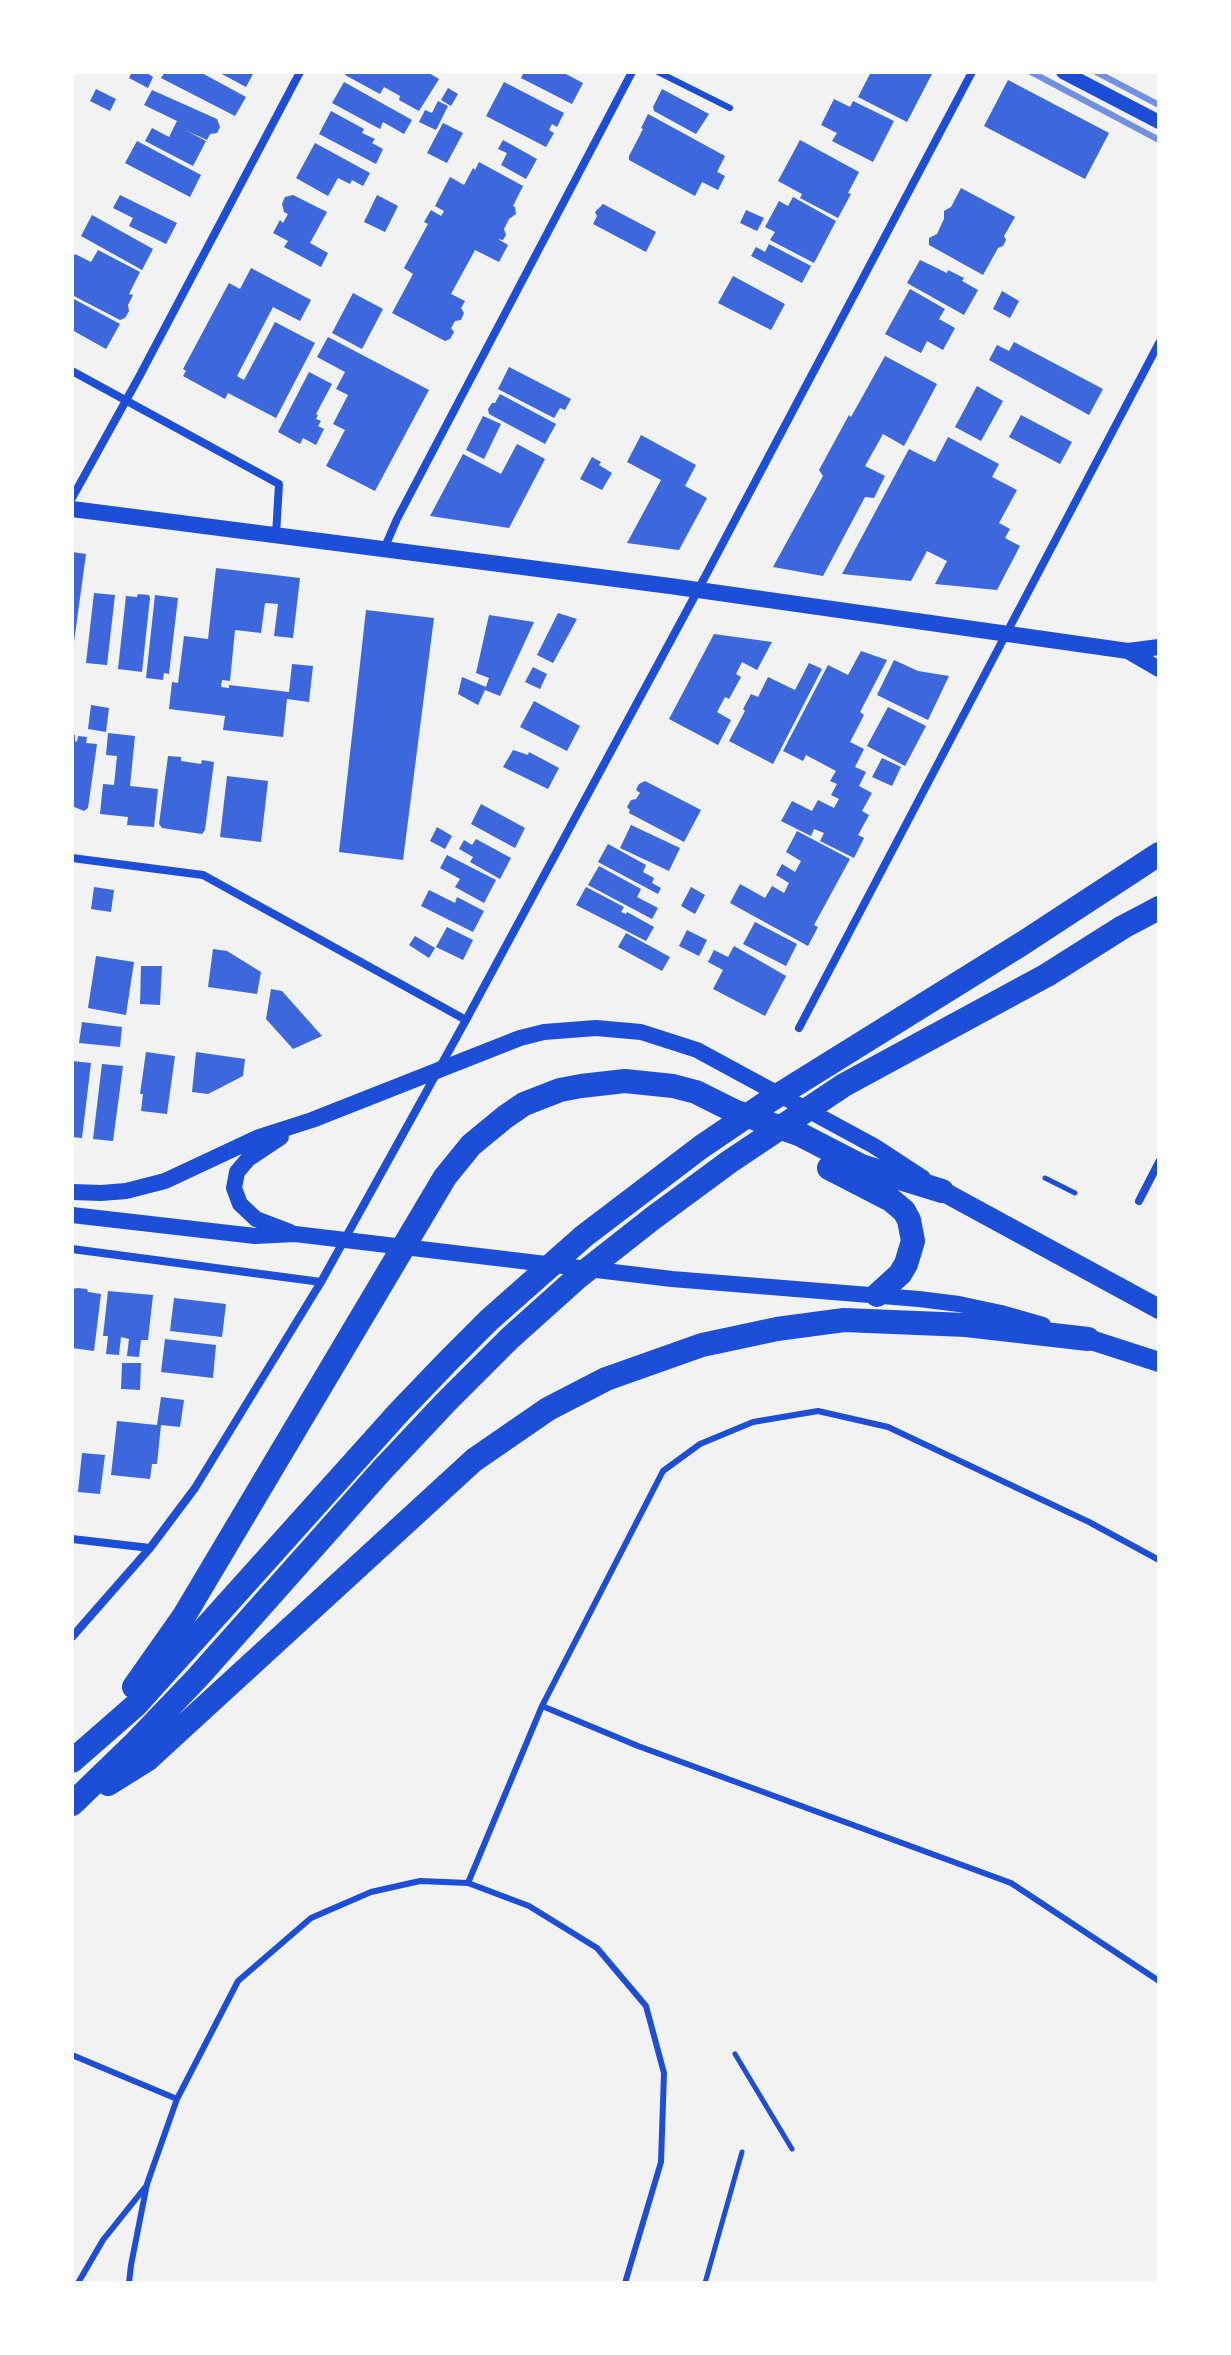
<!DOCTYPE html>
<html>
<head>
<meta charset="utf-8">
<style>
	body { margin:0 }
	#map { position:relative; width:1231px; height:2355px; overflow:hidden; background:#f2f2f2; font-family:"Golos Text",sans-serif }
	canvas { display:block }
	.frame { position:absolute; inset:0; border:74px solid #fff; pointer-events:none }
</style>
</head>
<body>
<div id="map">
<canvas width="1231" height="2355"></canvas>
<div class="frame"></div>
</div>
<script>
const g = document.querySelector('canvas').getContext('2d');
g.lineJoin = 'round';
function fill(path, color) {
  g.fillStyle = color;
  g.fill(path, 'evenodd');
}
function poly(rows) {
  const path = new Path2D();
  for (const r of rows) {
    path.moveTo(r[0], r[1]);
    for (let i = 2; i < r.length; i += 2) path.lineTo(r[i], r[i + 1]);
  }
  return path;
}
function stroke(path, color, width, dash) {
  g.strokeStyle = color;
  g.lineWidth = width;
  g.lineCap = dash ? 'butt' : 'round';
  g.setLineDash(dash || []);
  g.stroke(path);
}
fill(poly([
	[132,72,145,72,153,77,148,88,129,78],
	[165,72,200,72,246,97,235,116,161,78],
	[218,72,254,72,246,87],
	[347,72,427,72,439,79,419,111,399,100,400,96,384,87,380,94,345,75],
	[524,72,562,72,583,83,572,104,521,78],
	[871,72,933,72,907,122,858,97],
	[1008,80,1109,133,1085,179,984,126],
	[344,82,412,120,404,134,383,122,380,129,332,103],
	[504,82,564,113,557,127,552,124,549,130,554,133,546,147,486,116],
	[448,88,458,94,451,106,441,100],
	[96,89,116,99,110,111,90,101],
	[662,89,709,114,696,134,654,111,653,107],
	[152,90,217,119,220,127,217,133,210,134,207,140,185,130,206,141,193,166,145,141,152,128,169,137,177,121,144,105],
	[834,99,850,107,853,101,894,121,873,162,832,141,837,133,821,125],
	[438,101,448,106,436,130,419,122,425,110,432,113],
	[331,111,364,129,362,133,375,139,372,143,383,149,376,164,319,134],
	[648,114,725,156,717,172,725,176,718,190,702,182,695,196,629,160,629,156,643,129,641,128],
	[443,123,463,133,447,163,427,153],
	[503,140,537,159,526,179,501,165,507,153,498,149],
	[800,140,859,172,848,193,851,194,838,218,800,198,802,194,778,181],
	[137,141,201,175,190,197,125,163],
	[315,143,370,173,363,186,352,180,350,184,338,178,328,196,296,178],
	[479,162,523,186,513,206,515,207,516,214,509,219,504,229,506,235,503,240,498,239,508,245,499,262,475,250,451,294,465,301,461,308,464,313,461,320,455,321,451,328,454,332,450,339,445,341,392,313,413,274,404,268,428,224,424,222,431,210,441,216,444,211,435,206,450,177,464,185,473,168,475,170],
	[961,188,1015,217,1004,236,1006,240,1003,246,998,248,983,275,929,245,929,238,937,234,944,219,944,211,951,207],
	[120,195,177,223,166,244,129,226,133,218,113,208],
	[293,195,327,212,310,243,328,253,321,267,284,247,288,241,273,233,280,220,283,223,288,214,284,212,282,204,285,197],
	[377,195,398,206,385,232,364,222],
	[793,197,836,221,814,263,770,240,775,232,765,227,779,201,788,206],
	[603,204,656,232,646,252,593,224,597,216,595,212],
	[746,210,764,218,757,231,740,223],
	[92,215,153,249,142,270,81,236],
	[769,244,811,266,802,283,751,256,756,247,765,252],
	[98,250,140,272,129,294,133,295,128,305,129,311,125,318,120,320,72,295,72,259,75,254,91,262],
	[920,260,947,273,948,270,964,278,962,281,978,290,964,315,907,283],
	[251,268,311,300,300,321,273,307,237,376,244,380,275,322,315,343,276,418,228,393,225,399,183,376,186,371,183,369,229,283,240,289],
	[733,276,785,304,771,330,718,303],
	[910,289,945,309,939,319,955,328,943,350,927,341,921,353,885,334],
	[1002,291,1019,301,1010,318,993,309],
	[353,293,383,309,362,349,332,333],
	[72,298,120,324,106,349,72,330],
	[328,337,429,390,375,491,326,466,345,430,333,424,348,395,336,389,345,372,317,357],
	[1014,342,1103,389,1089,415,989,360,997,345,1009,351],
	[885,356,937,384,926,405,904,446,883,434,865,466,885,476,874,498,865,497,823,576,773,567,823,476,819,470,849,415,851,417],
	[509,367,571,399,565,410,560,408,554,418,498,389],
	[309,372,332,384,316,414,318,415,316,419,321,421,318,426,324,429,316,445,303,438,300,444,278,432],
	[977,386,1003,401,981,441,955,427],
	[500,394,556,424,545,444,489,414,488,409,492,403,495,403],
	[1021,415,1072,442,1060,464,1009,437],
	[483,416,501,424,484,459,466,450],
	[641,435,696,465,685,486,707,498,679,550,627,543,661,480,627,462],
	[948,437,999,464,992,477,1017,490,999,523,1010,529,1005,538,1020,546,997,590,935,584,947,561,927,551,911,581,842,574,909,449,935,462],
	[517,444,545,459,509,528,430,516,463,454,501,474],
	[592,457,601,462,599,465,612,473,602,490,580,479],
	[72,552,86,554,74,642,72,642],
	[216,568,300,578,293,638,274,636,278,604,265,603,261,633,235,630,230,681,222,680,221,687,229,688,229,685,289,692,292,664,313,666,309,702,287,699,283,737,223,730,225,716,169,709,172,682,178,683,184,636,208,639],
	[94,593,115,595,107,665,86,663],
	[138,594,149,595,150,598,142,672,118,669,126,596,137,597],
	[155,595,178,598,169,674,164,673,163,680,146,678],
	[366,610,434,618,403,860,339,852],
	[558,613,577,619,553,663,537,655],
	[489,615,534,622,500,696,485,690,478,705,458,694,462,677,486,687,489,678,476,673],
	[714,634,772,642,757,670,742,662,736,674,741,677,729,699,725,697,717,712,731,720,718,745,669,719],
	[861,651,887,660,860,712,864,715,850,742,864,749,855,767,866,772,859,786,872,793,862,811,869,815,858,835,864,838,854,858,820,841,824,833,814,829,811,836,781,821,792,801,812,811,818,800,834,808,839,799,831,795,837,784,830,781,836,771,806,755,803,761,783,751,828,665,848,675],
	[894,660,918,671,949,676,928,720,877,695],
	[809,663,822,669,773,764,729,741,745,711,743,709,751,694,758,697,768,677,795,690],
	[533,667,547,674,540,689,525,682],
	[534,701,580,726,567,751,520,727],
	[91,705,109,708,106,732,88,729],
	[888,707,926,726,905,766,867,746],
	[108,733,135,736,130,786,158,789,154,827,127,825,128,817,100,814,103,784,114,785,117,756,106,755],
	[72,735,75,735,75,741,77,742,78,736,87,737,86,743,97,744,88,808,84,811,72,806],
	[513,750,528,755,529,752,559,768,548,789,503,767],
	[168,756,181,757,181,761,201,764,202,760,214,762,205,830,202,834,162,828,159,824],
	[882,758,901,767,892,786,872,777],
	[227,776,268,781,261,842,220,837],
	[645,781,701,810,684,842,629,813,630,810,627,807,631,800,636,799,640,793,636,790,639,784],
	[481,804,525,828,515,848,471,824],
	[631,825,680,848,669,871,620,848],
	[437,827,452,836,445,849,430,841],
	[797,831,850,859,814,925,818,927,808,946,730,903,740,884,765,898,772,886,784,893,789,883,776,875,782,864,795,872,801,861,786,852],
	[476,839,511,858,500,879,470,862,473,857,459,849,464,840,472,845],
	[608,844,646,865,643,872,654,878,652,883,661,888,658,894,598,862],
	[447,855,496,880,484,903,455,887,460,879,440,868],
	[599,866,641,889,637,897,658,908,652,919,588,885],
	[94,887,114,890,111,912,91,909],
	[586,887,624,907,621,912,626,914,627,912,654,927,646,941,576,905],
	[691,887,705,895,695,914,681,906],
	[429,890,455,903,457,897,484,911,473,932,421,906],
	[755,922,797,944,786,966,743,944],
	[447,927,473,940,463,960,436,947],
	[687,930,707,940,699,956,679,946],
	[626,933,670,957,662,971,618,947],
	[415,936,435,948,429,958,409,945],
	[734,946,786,976,765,1016,713,989,723,970,708,962,714,950,728,957],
	[213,949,227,951,261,972,257,994,208,987],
	[96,956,134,962,126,1015,88,1008],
	[141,966,162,966,160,1005,140,1004],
	[271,989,282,991,322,1036,293,1049,266,1019],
	[82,1022,122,1027,120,1047,79,1043],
	[146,1052,175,1056,167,1114,141,1111,143,1094,140,1094],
	[196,1052,245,1059,243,1076,208,1094,192,1092],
	[72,1061,91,1063,82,1138,72,1137],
	[102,1064,123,1066,113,1141,93,1139],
	[78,1288,87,1289,88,1292,101,1294,94,1351,72,1348,72,1289],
	[108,1291,153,1295,148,1340,141,1340,139,1357,127,1356,129,1339,121,1337,119,1355,106,1354,108,1336,103,1336],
	[174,1298,226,1304,222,1337,170,1331],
	[165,1339,216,1345,213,1378,161,1372],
	[122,1363,141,1363,140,1390,121,1389],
	[161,1397,184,1400,180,1427,161,1425,157,1464,152,1464,150,1479,111,1475,117,1421,157,1425],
	[82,1453,105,1455,100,1494,78,1492]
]), '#3d67dc');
stroke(poly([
	[1045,1178,1075,1193],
	[735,2054,792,2149],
	[705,2283,742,2152]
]), '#1d4ed8', 5);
stroke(poly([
	[658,72,730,108],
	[542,1706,638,1746,1011,1883,1159,1981],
	[468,1883,542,1706,663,1471,700,1444,753,1422,818,1411,888,1427,1089,1522,1159,1560],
	[72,2055,177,2099],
	[78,2283,103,2240,147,2185],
	[129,2283,131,2265,147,2184,177,2099,238,1981,311,1918,371,1892,420,1881,468,1883,529,1906,597,1948,646,2006,664,2073,661,2162,625,2283]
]), '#1d4ed8', 6);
stroke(poly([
	[72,371,279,484,276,535],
	[72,498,139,377,300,72],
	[384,549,397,519,632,72],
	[72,858,203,875,466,1020],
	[799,1028,1159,343],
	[1139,1201,1159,1162],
	[72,1249,321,1282],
	[72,1539,150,1548],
	[72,1637,150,1548,195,1488,321,1282,466,1020,698,590,972,72]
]), '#1d4ed8', 8);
stroke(poly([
	[1063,72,1159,122]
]), '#1d4ed8', 14);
stroke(poly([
	[72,509,670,586,1128,651,1159,647],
	[1128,651,1159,669],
	[281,1137,248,1159,237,1172,234,1188,240,1204,256,1219,290,1232],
	[72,1192,101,1193,126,1191,165,1181,259,1137,312,1120,520,1038,544,1032,596,1028,641,1032,697,1050,874,1146,923,1178],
	[72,1215,255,1236,295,1234,672,1279,919,1299,959,1304,1001,1313,1043,1325]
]), '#1d4ed8', 16);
stroke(poly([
	[942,1191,1159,1309],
	[1088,1339,1159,1362]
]), '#1d4ed8', 20);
stroke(poly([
	[829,1168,891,1200,904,1211,909,1220,913,1241,906,1264,900,1274,877,1295],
	[134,1687,184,1616,445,1177,471,1145,505,1117,524,1104,560,1090,581,1086,625,1081,673,1086,696,1092,734,1111,801,1135,861,1166,942,1191],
	[72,1761,136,1705,400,1411,448,1361,489,1320,584,1236,701,1147,769,1101,1023,943,1159,854],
	[108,1784,148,1759,474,1460,548,1409,606,1379,702,1345,777,1329,844,1320,966,1325,1088,1339],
	[72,1804,133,1745,198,1677,382,1470,446,1402,510,1338,578,1277,653,1218,729,1162,844,1085,1047,975,1123,927,1159,908]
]), '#1d4ed8', 24);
stroke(poly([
	[1031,72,1159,140],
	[1096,72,1159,105]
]), '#7290e2', 6);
</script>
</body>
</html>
